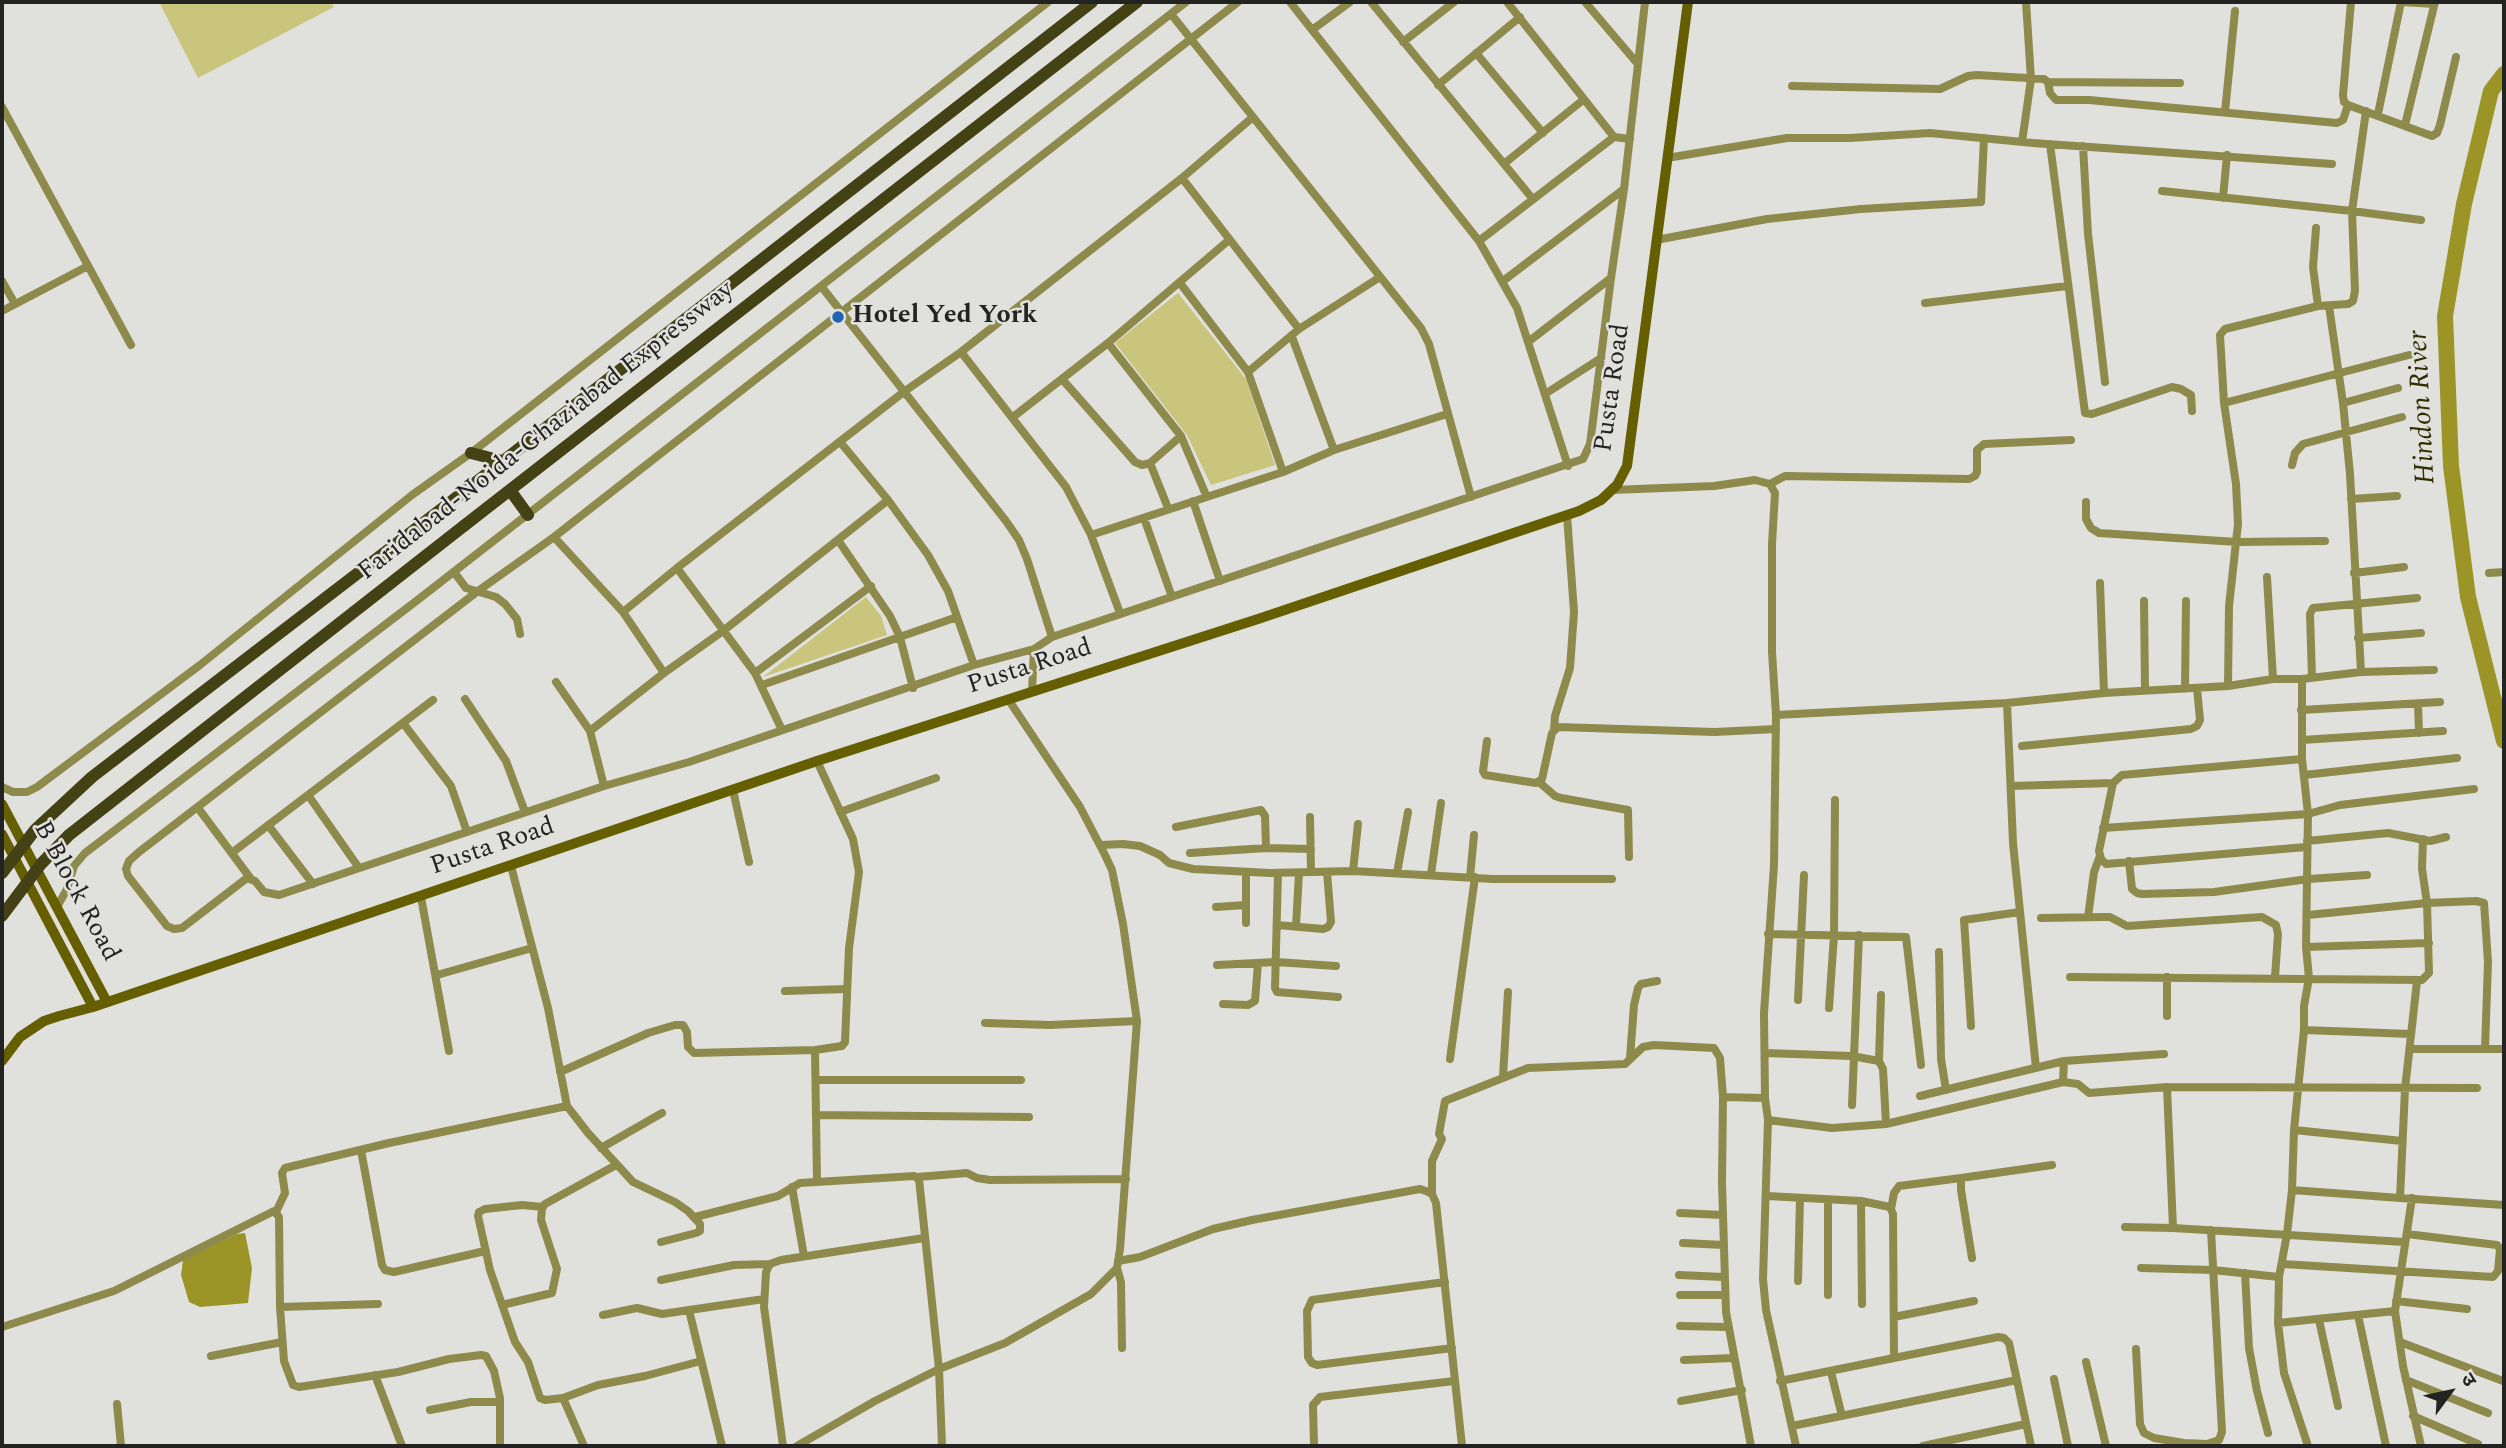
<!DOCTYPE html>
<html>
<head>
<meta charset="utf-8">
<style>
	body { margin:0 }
	#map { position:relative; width:2506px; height:1448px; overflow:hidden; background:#e0e0dd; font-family:Spectral,"Noto Sans Devanagari",serif }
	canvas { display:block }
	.frame { position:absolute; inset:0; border:4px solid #232321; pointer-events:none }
	.north { position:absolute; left:2415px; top:1357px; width:70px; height:70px; -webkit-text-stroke:5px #e0e0dd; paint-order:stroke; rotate:57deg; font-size:19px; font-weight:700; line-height:28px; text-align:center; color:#232321 }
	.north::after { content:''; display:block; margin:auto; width:24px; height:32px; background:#232321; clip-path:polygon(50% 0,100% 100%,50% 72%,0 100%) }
</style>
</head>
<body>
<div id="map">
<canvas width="2506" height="1448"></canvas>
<div class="frame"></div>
<div class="north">उ</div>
</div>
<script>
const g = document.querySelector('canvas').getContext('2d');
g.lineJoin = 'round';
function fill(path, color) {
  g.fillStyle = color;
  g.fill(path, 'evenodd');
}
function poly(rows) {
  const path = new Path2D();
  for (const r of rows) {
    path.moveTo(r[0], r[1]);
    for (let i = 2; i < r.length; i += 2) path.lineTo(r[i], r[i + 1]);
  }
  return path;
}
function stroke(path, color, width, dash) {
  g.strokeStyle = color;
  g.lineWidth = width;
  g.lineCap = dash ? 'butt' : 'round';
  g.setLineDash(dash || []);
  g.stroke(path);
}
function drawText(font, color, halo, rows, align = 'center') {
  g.font = font + ' Spectral,serif';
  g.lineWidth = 5;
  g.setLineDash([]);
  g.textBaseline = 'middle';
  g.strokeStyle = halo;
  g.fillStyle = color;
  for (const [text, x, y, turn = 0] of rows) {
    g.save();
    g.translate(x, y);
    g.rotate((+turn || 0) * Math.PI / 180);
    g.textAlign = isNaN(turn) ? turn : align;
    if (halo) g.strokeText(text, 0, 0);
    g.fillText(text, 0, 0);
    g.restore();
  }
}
fill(poly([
	[159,2,331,2,334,7,198,78],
	[1178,293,1246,379,1275,465,1211,485,1187,435,1115,343],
	[866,597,881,616,887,635,763,677]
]), '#c9c57d');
fill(poly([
	[245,1233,252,1268,248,1303,200,1307,189,1302,181,1275,183,1260,237,1234]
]), '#9b9426');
stroke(poly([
	[2504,74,2491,91,2464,204,2445,316,2451,466,2468,597,2504,741]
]), '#9b9426', 16);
stroke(poly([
	[1290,2,1479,241,1517,308,1568,466],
	[1371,2,1532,198],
	[1507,2,1614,137],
	[1585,2,1637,63],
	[2351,2,2343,95,2344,102,2348,105,2432,136,2437,133,2440,125,2456,57],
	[2402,2,2434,4],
	[1171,14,1421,328,1429,344,1471,497],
	[1312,30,1350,2],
	[1403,42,1454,2],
	[1476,53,1543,133],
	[2048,82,2180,83],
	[1438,85,1520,17],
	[1792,86,1940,89,1968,76,1977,75,2044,79,2048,82,2050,93,2056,100,2089,100,2337,123,2343,120,2348,105],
	[2,107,131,345],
	[2225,112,2235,11],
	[2378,114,2401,2],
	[2405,125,2435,2],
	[2022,142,2031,79,2026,2],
	[2050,144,2085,413,2092,414,2172,387,2181,389,2191,395,2192,411],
	[2083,146,2088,234,2105,382],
	[1667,158,1787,138,1850,138,1930,133,2033,143,2332,164],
	[1505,163,1583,100],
	[1182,178,1299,329],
	[2162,191,2352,211,2421,220],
	[2223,198,2227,155],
	[2316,228,2313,267,2318,306],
	[1656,240,1767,219,1861,209,1981,202,1984,138],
	[1479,241,1614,137,1630,139],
	[2,281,15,304],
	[1503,281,1624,189],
	[1180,283,1248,372,1283,472],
	[821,286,1006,521,1019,540,1027,559,1052,637],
	[1925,303,2067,286],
	[2329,306,2343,403,2350,474,2361,672],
	[2,311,88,266],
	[1292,337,1334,450],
	[1528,342,1611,278],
	[1108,343,1181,436,1206,495],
	[961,352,1066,487,1091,535,1120,613],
	[1248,372,1299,329,1380,277],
	[1062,379,1135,462,1142,465,1150,463,1181,436],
	[1545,394,1601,358],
	[2224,403,2409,355],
	[2343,403,2398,388],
	[1013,417,1108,343,1229,240],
	[841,443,888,500,928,555,948,591,974,665],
	[1150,463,1168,508],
	[2292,465,2295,453,2303,444,2402,417],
	[1770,484,1785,476,1969,479,1975,476,1977,472,1977,450,1984,444,2071,440],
	[1612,490,1714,486,1755,480,1770,484,1775,493,1772,544,1772,652,1776,715,1774,865,1764,1013,1765,1098,1768,1120,1763,1279,1766,1310,1796,1446],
	[2351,499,2397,496],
	[1193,501,1220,581],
	[2086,502,2086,519,2091,528,2099,533,2237,542,2325,541],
	[1144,518,1172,597],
	[1091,535,1283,472,1334,450,1447,414],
	[554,537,623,612,664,673],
	[838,540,890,616,900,637,913,688],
	[677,568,755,673,782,730],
	[454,572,466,588,496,597,505,604,517,619,520,634],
	[2354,573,2404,567],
	[2489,573,2504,572],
	[2267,577,2273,679],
	[2100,583,2104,693],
	[2144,601,2145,690],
	[623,612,677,568,905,391,961,352,1182,178,1253,117],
	[2358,638,2421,633],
	[1034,649,974,665,689,762,604,786,279,895,264,892,255,881,247,878,182,928,174,929,167,926,128,876,126,869,129,861,139,852,478,591,554,537,1238,2],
	[755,673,871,586],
	[2312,678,2310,614,2313,608,2417,598],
	[2302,679,2302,759,2308,814,2306,947,2309,978,2304,1006,2304,1030,2294,1130,2292,1190,2287,1234,2279,1277,2278,1323,2284,1373,2308,1446],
	[556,682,590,731,604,786],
	[762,685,957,617],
	[2228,686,2229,606,2238,524,2236,484,2224,403,2220,335,2225,329,2318,306,2348,304,2353,301,2355,291,2352,211,2366,111],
	[2185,689,2186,601],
	[1032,691,1034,649,1052,637,1583,459,1590,444,1611,278,1624,189,1645,2],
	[465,699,506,761,525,812],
	[2007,703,2013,843,2036,1068],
	[2418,704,2419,733],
	[2301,710,2440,702],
	[1776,715,2007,703,2104,693,2228,686,2273,679,2302,679,2361,672,2434,670],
	[403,723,451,786,467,832],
	[1554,730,1555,716,1570,668,1574,612,1567,515],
	[590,731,664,673,723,631,888,500],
	[2302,740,2443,731],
	[1487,741,1483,771,1485,775,1536,783,1542,779,1552,733,1558,727,1715,732,1776,729],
	[2022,746,2191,729,2197,726,2200,720,2197,688],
	[2302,759,2122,775,2113,783,2099,851,2101,859,2106,864,2306,847],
	[2304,775,2457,758],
	[1539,782,1555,796,1561,798,1628,810,1629,857],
	[2011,786,2113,783],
	[2,787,13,792,27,792,37,787,200,665,412,495,471,453,1048,2],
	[733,790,749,862],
	[308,795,359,868],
	[198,808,251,879],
	[840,812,936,778],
	[1310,817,1311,872],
	[268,825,313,884],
	[1176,827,1261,810,1265,816,1266,848],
	[2103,828,2308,814,2340,805,2474,789],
	[2307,841,2388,833,2430,841,2446,837],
	[1100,845,1123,844,1140,846,1160,855,1169,863,1193,869,1270,873,1353,871,1493,879,1612,879],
	[233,852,433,700],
	[1190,853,1266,848,1311,849],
	[2129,861,2132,889,2137,893,2142,894,2214,892,2308,879,2367,875],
	[511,866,548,1008,567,1106,588,1133,633,1182,675,1202,688,1211,700,1224,700,1231,696,1233,661,1242],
	[1353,871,1358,824],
	[1246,872,1246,923],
	[1278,873,1275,988,1277,992,1338,997],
	[1397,873,1408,812],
	[1431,874,1441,803],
	[1470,877,1474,835],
	[421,897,449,1051],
	[57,907,67,889,74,866,85,853,415,602,1186,2],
	[1216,907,1246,905],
	[2308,915,2427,903,2476,901,2484,903,2488,962,2485,1049],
	[2088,917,2094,872,2100,856],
	[2041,918,2104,917,2110,917,2127,926,2262,917,2276,925,2278,934,2275,977],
	[1277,925,1323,929,1328,927,1331,922,1327,872],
	[1296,926,1299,873],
	[1768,934,1906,937,1921,1065],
	[2306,947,2429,943],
	[1939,952,1941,1059,1946,1090],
	[1217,965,1276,962,1336,966],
	[437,975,532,948],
	[2070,977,2422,980,2429,973,2427,903,2422,869,2423,839],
	[2167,977,2167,1016],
	[2417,981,2405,1089,2400,1198,2504,1205],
	[785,991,846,989],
	[1798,1000,1804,875],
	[1223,1004,1248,1005,1255,1001,1258,963],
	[1829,1008,1834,935,1835,800],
	[985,1023,1050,1025,1137,1021],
	[1971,1026,1964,920,2020,912],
	[2304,1030,2411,1034],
	[2411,1049,2504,1049],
	[815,1050,817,1182],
	[1765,1053,1852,1056,1879,1061,1883,1069,1886,1124],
	[1630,1058,1634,1005,1638,988,1641,984,1657,981],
	[1450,1059,1475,877],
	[1879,1061,1881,995],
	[560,1072,648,1033,675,1025,683,1025,687,1032,688,1047,694,1053,815,1050,842,1046,845,1042,849,948,859,872,853,839,817,761],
	[1503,1077,1508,992],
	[817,1080,1021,1080],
	[2063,1082,2064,1061],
	[2167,1087,2173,1228,2404,1242],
	[1920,1096,2064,1061,2164,1054],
	[1723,1097,1765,1098],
	[1852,1105,1859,935],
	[816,1115,1029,1117],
	[1768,1120,1832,1128,1886,1124,2063,1082,2078,1084,2089,1093,2167,1087,2477,1088],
	[2294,1130,2402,1141],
	[601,1148,662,1113],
	[361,1150,382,1265,385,1270,394,1272,485,1251],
	[917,1177,967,1173,977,1178,990,1180,1126,1179],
	[792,1187,804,1256],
	[2292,1190,2400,1198],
	[1432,1194,1432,1161,1442,1139,1439,1134,1445,1101,1528,1068,1625,1064,1643,1047,1654,1045,1714,1048,1720,1058,1723,1097,1722,1183,1726,1312,1751,1446],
	[1767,1196,1861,1201,1890,1207,1893,1214,1894,1357],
	[2412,1198,2395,1311,2403,1366,2421,1446],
	[1861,1201,1862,1304],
	[543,1207,522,1205,485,1209,479,1212,478,1216,490,1270,515,1342,528,1362,540,1398,545,1400,563,1398,598,1385,645,1376,701,1361],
	[1891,1209,1894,1193,1899,1186,1961,1178],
	[276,1212,285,1193,282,1173,285,1168,389,1143,567,1106],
	[1680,1213,1723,1215],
	[695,1217,778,1196,800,1183,914,1176,919,1179,939,1369,942,1446],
	[2125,1227,2173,1228],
	[1683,1243,1724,1245],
	[1972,1258,1961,1190,1961,1178,2052,1165],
	[1118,1261,1140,1257,1213,1229,1252,1220,1420,1189,1426,1191,1432,1194,1436,1203,1462,1446],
	[2283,1264,2493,1277,2498,1271,2500,1249,2497,1245,2407,1234],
	[1117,1268,1121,1282,1122,1348],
	[2141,1268,2213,1270,2279,1277],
	[2245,1273,2249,1348,2257,1391,2268,1433],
	[1679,1275,1724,1277],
	[661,1280,734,1265,770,1264],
	[1798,1281,1800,1199],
	[1445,1282,1312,1300,1307,1311,1308,1357,1312,1363,1317,1365,1452,1348],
	[1680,1295,1725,1295],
	[1828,1295,1828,1200],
	[2396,1301,2467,1309],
	[502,1305,552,1293,557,1269,541,1220,542,1208,545,1204,616,1165],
	[280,1307,378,1304],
	[689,1310,722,1446],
	[603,1315,637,1308,662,1314,764,1299],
	[2358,1315,2386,1446],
	[1894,1317,1974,1301],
	[2319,1320,2338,1406],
	[2278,1323,2395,1311],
	[1680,1326,1728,1327],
	[2,1327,114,1291,274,1211,279,1217,280,1307,284,1361,293,1385,299,1387,398,1372,449,1359,481,1355,486,1356,494,1371,500,1398,500,1445],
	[2400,1342,2503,1381],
	[2136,1349,2140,1424,2144,1433,2154,1438,2184,1443,2207,1444,2219,1440,2222,1432,2211,1230],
	[211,1356,282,1342],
	[1684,1360,1733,1358],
	[2086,1362,2106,1446],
	[1831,1372,1842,1416],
	[375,1375,402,1446],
	[2054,1379,2068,1446],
	[2406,1380,2488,1413],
	[1780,1381,1998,1337,2004,1338,2009,1343,2031,1446],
	[563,1398,584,1446],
	[1681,1401,1742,1390],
	[117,1404,121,1446],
	[430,1410,471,1402,500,1402],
	[2413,1416,2478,1444],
	[1792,1426,2017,1380],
	[783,1446,764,1307,766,1272,770,1264,781,1260,924,1238],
	[797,1446,875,1401,939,1369,1005,1343,1091,1294,1117,1268,1120,1249,1137,1021,1123,924,1112,870,1105,855,1080,807,1008,699],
	[1314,1446,1313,1405,1320,1397,1454,1381],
	[1923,1446,2026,1424]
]), '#8d8a4c', 8);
stroke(poly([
	[2,804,107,1002],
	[2,834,93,1007],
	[2,1061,20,1037,44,1021,59,1016,93,1007,817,761,1258,619,1579,511,1601,500,1617,485,1627,466,1688,2]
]), '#655f01', 10);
stroke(poly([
	[471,453,502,461],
	[510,490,528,515],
	[448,504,1092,2],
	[465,525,1137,2]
]), '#444115', 12);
stroke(poly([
	[2,873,35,830,92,777,448,504],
	[2,916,41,864,69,835,465,525]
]), '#444115', 12);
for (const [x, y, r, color] of [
	[838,317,7,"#2062b3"]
]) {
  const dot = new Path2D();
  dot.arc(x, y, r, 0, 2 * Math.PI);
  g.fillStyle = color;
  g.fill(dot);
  stroke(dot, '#e0e0dd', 2.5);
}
drawText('bold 26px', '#232321', '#e0e0dd', [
	["Hotel Yed York",852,317]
], 'left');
drawText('26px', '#232321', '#e0e0dd', [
	["Pusta Road",1614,388,-82],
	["Faridabad-Noida-Ghaziabad Expressway",547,432,-38],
	["Pusta Road",1030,668,-18],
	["Pusta Road",493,848,-19],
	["B Block Road",75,892,62]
]);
drawText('italic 28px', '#312f01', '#e0e0dd', [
	["Hindon River",2424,407,-93]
]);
</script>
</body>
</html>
